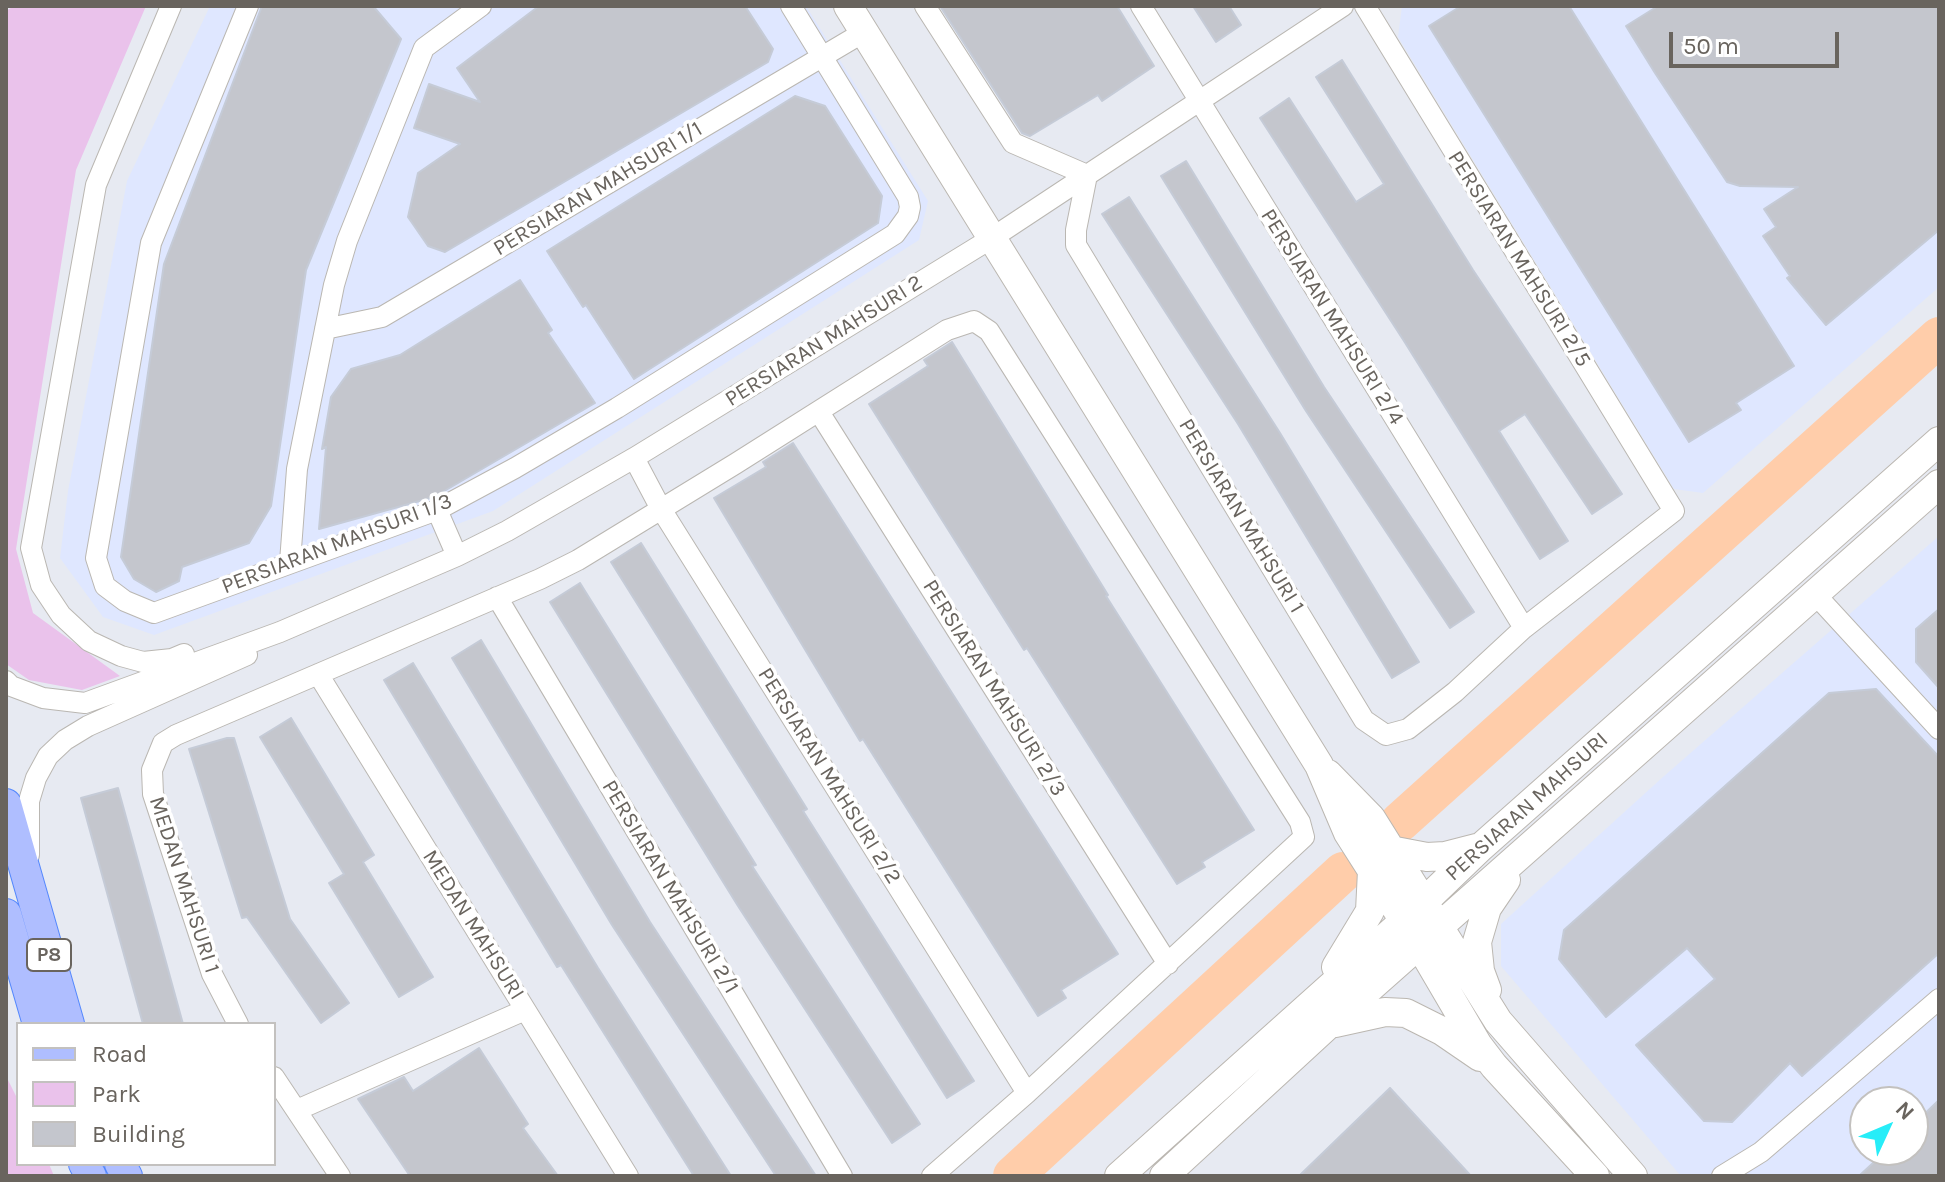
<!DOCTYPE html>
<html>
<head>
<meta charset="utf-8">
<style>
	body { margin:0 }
	#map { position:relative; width:1945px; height:1182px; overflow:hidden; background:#e7eaf2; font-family:Karla,sans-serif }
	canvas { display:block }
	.frame { position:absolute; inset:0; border:8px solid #69645e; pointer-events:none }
	.legend { position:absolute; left:16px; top:1022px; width:260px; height:144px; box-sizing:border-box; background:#fff; border:2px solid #c3c1bf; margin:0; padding:10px 14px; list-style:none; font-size:24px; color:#69645e }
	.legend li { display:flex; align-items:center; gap:16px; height:40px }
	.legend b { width:40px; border:2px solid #c3c1bf }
	.north { position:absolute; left:1849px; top:1086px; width:80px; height:80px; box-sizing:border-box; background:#fff; border:2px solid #c3c1bf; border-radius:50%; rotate:46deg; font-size:22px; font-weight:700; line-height:32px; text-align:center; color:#69645e }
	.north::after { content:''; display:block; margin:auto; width:28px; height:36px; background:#27edf8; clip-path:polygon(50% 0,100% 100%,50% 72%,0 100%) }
	.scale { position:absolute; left:1669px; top:32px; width:170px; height:36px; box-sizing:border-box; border:4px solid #69645e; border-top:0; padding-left:10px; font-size:24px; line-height:28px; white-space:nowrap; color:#69645e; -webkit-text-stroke:6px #fff; paint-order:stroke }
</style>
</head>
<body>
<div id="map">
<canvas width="1945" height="1182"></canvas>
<div class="frame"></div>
<ul class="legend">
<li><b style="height:10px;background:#afbeff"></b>Road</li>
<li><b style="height:22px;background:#eac2eb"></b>Park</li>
<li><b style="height:22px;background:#c4c6cd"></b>Building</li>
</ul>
<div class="north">N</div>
<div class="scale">50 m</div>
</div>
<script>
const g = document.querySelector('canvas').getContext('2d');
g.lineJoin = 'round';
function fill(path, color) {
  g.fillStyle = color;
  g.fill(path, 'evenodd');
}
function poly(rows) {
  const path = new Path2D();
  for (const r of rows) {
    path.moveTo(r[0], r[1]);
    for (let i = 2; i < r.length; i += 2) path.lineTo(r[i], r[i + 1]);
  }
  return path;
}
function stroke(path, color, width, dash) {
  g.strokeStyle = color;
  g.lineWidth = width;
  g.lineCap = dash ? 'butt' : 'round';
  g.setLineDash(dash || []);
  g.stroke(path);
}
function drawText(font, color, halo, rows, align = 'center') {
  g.font = font + ' Karla,sans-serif';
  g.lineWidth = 7;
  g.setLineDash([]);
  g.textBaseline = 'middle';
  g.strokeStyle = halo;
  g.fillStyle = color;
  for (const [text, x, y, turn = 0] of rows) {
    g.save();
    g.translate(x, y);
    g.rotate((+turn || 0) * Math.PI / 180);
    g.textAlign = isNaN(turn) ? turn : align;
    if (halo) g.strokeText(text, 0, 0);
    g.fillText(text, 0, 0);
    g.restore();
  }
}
fill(poly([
	[210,6,806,6,928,201,919,240,493,511,154,635,103,617,60,558,68,491,127,181],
	[1402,6,1939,6,1939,287,1703,493,1674,489,1398,37],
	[1939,536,1939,1176,1681,1176,1501,966,1501,924,1663,777],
	[1865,1102,1913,1102,1913,1150,1865,1150]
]), '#dfe7ff');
fill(poly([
	[14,6,146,6,76,170,16,549,33,613,120,676,82,690,29,680,6,664,6,11],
	[6,1076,18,1100,18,1164,49,1164,54,1176,6,1176]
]), '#eac2eb');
stroke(poly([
	[1400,822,1939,337],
	[1013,1176,1343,872]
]), '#ffcdaa', 40);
const building = poly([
	[262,6,373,6,401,39,306,270,271,506,249,543,182,567,179,581,156,592,134,579,121,557,164,264,262,6],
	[539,6,745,6,773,49,768,62,445,252,428,246,408,217,418,173,460,144,414,128,429,84,480,102,457,68,539,6],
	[940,6,1117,6,1154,66,1102,101,1098,95,1030,136,1022,133,940,6],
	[1193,6,1229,6,1241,25,1216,42,1193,6],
	[1461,6,1569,6,1794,366,1736,403,1741,410,1689,442,1429,26,1461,6],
	[1658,6,1939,6,1939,230,1826,325,1787,278,1790,276,1763,236,1776,227,1764,209,1798,187,1740,186,1727,182,1655,73,1626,26,1658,6],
	[1342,60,1473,270,1622,494,1592,514,1525,414,1499,431,1568,541,1540,559,1404,341,1260,118,1289,98,1356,202,1384,184,1316,77,1342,60],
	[795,96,825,106,882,196,878,223,634,379,586,305,583,307,547,251,795,96],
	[1186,161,1324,387,1474,612,1450,628,1306,411,1161,176,1186,161],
	[1129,197,1280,433,1419,662,1392,678,1238,424,1102,214,1129,197],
	[520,280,552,330,548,333,595,403,434,497,319,529,326,447,322,449,331,397,351,369,400,355,520,280],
	[952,342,1108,595,1106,596,1254,830,1202,862,1205,867,1177,884,1027,648,1024,650,869,404,928,366,924,360,952,342],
	[793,443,1118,954,1061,990,1066,998,1038,1016,863,739,860,741,714,498,766,467,763,462,793,443],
	[641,543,807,809,803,811,974,1081,947,1098,611,562,641,543],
	[580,583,756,865,752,866,920,1124,892,1143,738,906,550,602,580,583],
	[1939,609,1939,688,1916,662,1916,629,1939,609],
	[481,640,650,922,816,1176,776,1176,612,925,452,658,481,640],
	[413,663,598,968,731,1176,694,1176,561,965,557,967,384,680,413,663],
	[1876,689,1939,757,1939,953,1802,1076,1790,1063,1732,1122,1704,1121,1636,1045,1715,979,1687,948,1606,1017,1559,959,1564,930,1829,693,1876,689],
	[291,718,374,855,363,862,433,977,399,997,329,883,344,874,260,737,291,718],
	[227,738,234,738,290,919,349,1003,321,1023,247,917,242,918,189,749,227,738],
	[118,788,183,1024,143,1024,81,798,118,788],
	[479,1048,528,1124,523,1128,558,1176,410,1176,358,1099,404,1077,413,1091,479,1048],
	[1390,1088,1471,1176,1299,1176,1390,1088],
	[1939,1100,1939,1176,1859,1176,1887,1150,1913,1150,1913,1125,1939,1100]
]);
fill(building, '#c4c6cd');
stroke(building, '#c5cbd7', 2);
const street = poly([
	[171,6,96,185,31,548,41,585,61,615,89,641,121,656,143,662,172,659,184,654],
	[248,6,151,243,96,558,105,586,125,601,154,613,437,510,515,468,617,408,895,234,908,216,910,207,908,197,791,6],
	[925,6,1013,143,1087,175],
	[1141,6,1524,628],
	[1087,175,1076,230,1076,245,1364,720,1386,735,1408,729,1455,692,1524,628,1674,511,1365,6],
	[325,329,382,317,864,32],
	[819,412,1168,964],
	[634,458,661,509,1027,1093],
	[437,510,457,556],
	[290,562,297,469,334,285,347,241,424,48,481,6],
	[1814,593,1939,729],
	[497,597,842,1176],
	[318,674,628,1176],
	[6,681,11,686,43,698,85,703,280,632,457,556,507,531,634,458,992,238,1343,6],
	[29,855,29,801,36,778,48,756,65,740,88,726,247,655],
	[238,1024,212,974,153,794,152,770,163,743,176,735,540,579,578,560,735,464,947,330,974,321,989,331,1300,822,1304,837,1027,1093,932,1176],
	[274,1077,340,1176],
	[297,1110,525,1010],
	[1722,1176,1761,1152,1939,999]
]);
const secondary = poly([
	[848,6,1319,765,1348,833,1420,946,1478,1045,1494,1066,1595,1176],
	[1328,774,1371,818,1498,1021,1633,1176],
	[1390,850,1427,857,1445,856,1480,847],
	[1336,967,1370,911,1372,871],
	[1487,990,1480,971,1477,942,1487,908,1506,880],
	[1335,1023,1385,1012,1406,1013,1442,1031,1480,1057],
	[1119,1176,1404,921,1481,847,1939,441],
	[1164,1176,1327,1026,1939,484]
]);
const primary = poly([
	[6,804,69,1024],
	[6,914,38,1024],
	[84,1164,91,1176],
	[120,1164,127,1176]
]);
stroke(street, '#bab7b2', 22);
stroke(secondary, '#bbb7b1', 30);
stroke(primary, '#5488fd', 32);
stroke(street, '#fff', 20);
stroke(secondary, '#fff', 28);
stroke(primary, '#afbeff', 30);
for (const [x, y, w] of [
	[49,955,44]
]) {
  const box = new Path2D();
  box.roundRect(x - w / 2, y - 16, w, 32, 6);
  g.fillStyle = '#fff';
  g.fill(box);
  stroke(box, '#69645e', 2);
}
drawText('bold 20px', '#69645e', null, [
	["P8",49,955]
]);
drawText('22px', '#69645e', '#fff', [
	["PERSIARAN MAHSURI 1/1",598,189,-31],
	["PERSIARAN MAHSURI 2/5",1519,259,58],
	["PERSIARAN MAHSURI 2/4",1332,317,58],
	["PERSIARAN MAHSURI 2",824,341,-32],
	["PERSIARAN MAHSURI 1",1241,516,59],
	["PERSIARAN MAHSURI 1/3",337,544,-21],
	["PERSIARAN MAHSURI 2/3",994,688,58],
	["PERSIARAN MAHSURI 2/2",829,776,58],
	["PERSIARAN MAHSURI",1527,807,-42],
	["MEDAN MAHSURI 1",184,885,72],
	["PERSIARAN MAHSURI 2/1",670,887,59],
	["MEDAN MAHSURI",473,925,58]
]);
</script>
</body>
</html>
